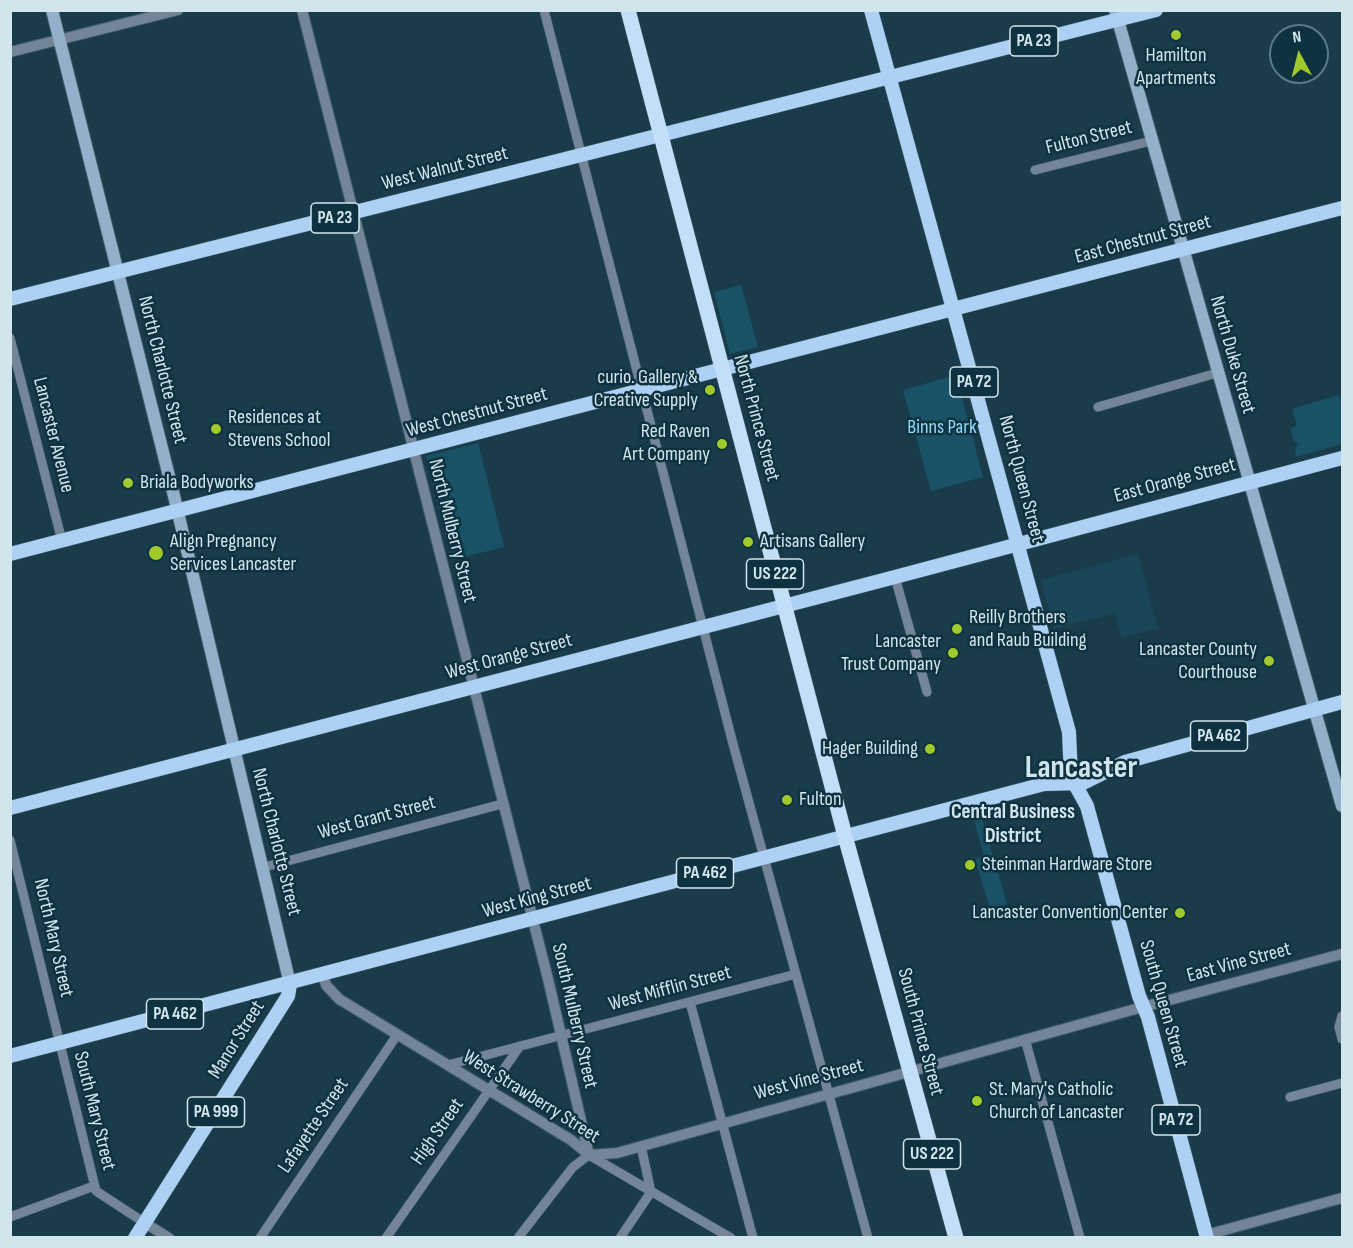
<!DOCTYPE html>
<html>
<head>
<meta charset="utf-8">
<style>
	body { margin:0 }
	#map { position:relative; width:1353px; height:1248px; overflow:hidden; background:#1a3c4a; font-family:"Sofia Sans Condensed",sans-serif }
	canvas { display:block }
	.frame { position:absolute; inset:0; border:12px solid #d2e5ed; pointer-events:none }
	.north { position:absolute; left:1269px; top:24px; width:60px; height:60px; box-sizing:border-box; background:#0e323f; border:2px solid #5c7a85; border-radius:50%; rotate:353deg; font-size:16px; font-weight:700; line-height:24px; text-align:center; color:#d2e5ed }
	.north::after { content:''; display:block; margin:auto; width:21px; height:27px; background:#a0c92b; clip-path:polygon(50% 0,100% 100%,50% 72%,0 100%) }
</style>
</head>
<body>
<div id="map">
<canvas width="1353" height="1248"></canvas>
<div class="frame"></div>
<div class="north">N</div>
</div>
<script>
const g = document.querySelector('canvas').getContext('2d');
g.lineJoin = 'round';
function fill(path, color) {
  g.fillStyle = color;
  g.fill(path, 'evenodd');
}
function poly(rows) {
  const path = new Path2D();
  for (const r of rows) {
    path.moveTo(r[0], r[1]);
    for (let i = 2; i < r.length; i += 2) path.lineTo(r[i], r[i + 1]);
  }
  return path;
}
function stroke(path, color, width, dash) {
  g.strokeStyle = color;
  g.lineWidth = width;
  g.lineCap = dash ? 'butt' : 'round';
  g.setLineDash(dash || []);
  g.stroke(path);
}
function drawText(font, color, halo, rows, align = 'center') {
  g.font = font + ' "Sofia Sans Condensed",sans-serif';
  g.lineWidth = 5;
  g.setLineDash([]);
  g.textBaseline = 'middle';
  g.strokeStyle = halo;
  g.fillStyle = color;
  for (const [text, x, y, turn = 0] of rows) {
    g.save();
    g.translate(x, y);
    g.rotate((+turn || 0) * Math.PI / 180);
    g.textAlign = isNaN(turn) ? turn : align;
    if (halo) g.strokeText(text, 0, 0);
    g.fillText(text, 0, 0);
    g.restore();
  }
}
fill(poly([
	[1138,554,1158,628,1122,638,1115,613,1054,629,1041,580]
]), '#1a4758');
fill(poly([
	[741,285,758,347,730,354,714,292],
	[956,375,983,477,931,491,903,390],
	[1339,395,1342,408,1342,444,1296,457,1295,451,1298,444,1293,440,1291,428,1297,426,1292,409],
	[478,443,504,547,452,560,426,456],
	[981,815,1007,904,990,909,975,859,984,856,973,817]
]), '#195267');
const minor = poly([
	[544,10,733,744,868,1238],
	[1035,170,1151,141],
	[10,338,62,541],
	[1098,407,1217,373],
	[895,577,927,692],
	[10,840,96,1191,145,1223],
	[261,868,502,804],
	[690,1002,753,1238],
	[1342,1016,1339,1027,1342,1039],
	[1025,1039,1080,1238],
	[448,1065,796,974],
	[1290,1097,1342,1083],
	[10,1217,94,1186],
	[260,1238,397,1035],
	[386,1238,520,1046],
	[518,1238,573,1167,589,1155,731,1238],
	[620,1238,651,1192,641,1146]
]);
const tertiary = poly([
	[302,10,548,979,589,1155],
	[10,52,178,10],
	[323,975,326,985,339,999,571,1140,589,1155],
	[589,1155,617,1153,1132,1010,1342,954],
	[145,1223,169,1238],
	[1206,1235,1342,1198]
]);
const secondary = poly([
	[52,10,175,500,290,984],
	[1115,10,1342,806]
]);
const primary = poly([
	[871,10,1069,732,1071,777,1087,806,1139,996,1148,1017,1207,1238],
	[10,299,1156,10],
	[10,554,1342,208],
	[10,808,895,577,1342,458],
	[10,1056,1044,784,1083,783,1125,762,1342,702],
	[135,1238,288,996,290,984]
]);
const trunk = poly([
	[628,10,845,836,956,1238]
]);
stroke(minor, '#3b5a67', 10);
stroke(tertiary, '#3b5a67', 12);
stroke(secondary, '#3b5a67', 14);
stroke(primary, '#3b5a67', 15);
stroke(trunk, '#3b5a67', 16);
stroke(minor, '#738596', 9);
stroke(tertiary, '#738596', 10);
stroke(secondary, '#93b0cb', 12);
stroke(primary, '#acd1f4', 14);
stroke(trunk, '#c3def8', 15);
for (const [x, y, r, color] of [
	[1176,35,6,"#a0c92b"],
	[710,390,6,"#a0c92b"],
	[216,429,6,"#a0c92b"],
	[722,444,6,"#a0c92b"],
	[128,483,6,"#a0c92b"],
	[748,542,6,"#a0c92b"],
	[156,553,8,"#a0c92b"],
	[957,629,6,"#a0c92b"],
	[953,653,6,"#a0c92b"],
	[1269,661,6,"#a0c92b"],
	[930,749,6,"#a0c92b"],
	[787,800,6,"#a0c92b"],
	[970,865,6,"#a0c92b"],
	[1180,913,6,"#a0c92b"],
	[977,1101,6,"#a0c92b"]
]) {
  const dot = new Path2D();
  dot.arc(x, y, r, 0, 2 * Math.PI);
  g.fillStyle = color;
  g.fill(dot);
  stroke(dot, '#0e323f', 2);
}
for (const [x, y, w] of [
	[1034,41,48],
	[335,218,48],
	[974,382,48],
	[775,574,57],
	[1219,736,57],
	[705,873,57],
	[175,1014,57],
	[216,1112,57],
	[1176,1120,48],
	[932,1154,57]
]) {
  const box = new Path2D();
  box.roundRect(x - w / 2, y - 15, w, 30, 4.5);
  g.fillStyle = '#0e323f';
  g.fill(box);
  stroke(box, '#d2e5ed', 1.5);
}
drawText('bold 18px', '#d2e5ed', null, [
	["PA 23",1034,41],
	["PA 23",335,218],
	["PA 72",974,382],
	["US 222",775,574],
	["PA 462",1219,736],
	["PA 462",705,873],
	["PA 462",175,1014],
	["PA 999",216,1112],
	["PA 72",1176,1120],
	["US 222",932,1154]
]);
drawText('20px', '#d2e5ed', '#0e323f', [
	["Hamilton",1176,56,"center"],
	["Apartments",1176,79,"center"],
	["curio. Gallery &",698,378,"right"],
	["Creative Supply",698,401,"right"],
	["Residences at",228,418],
	["Stevens School",228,441],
	["Red Raven",710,432,"right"],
	["Art Company",710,455,"right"],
	["Briala Bodyworks",140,483],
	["Align Pregnancy",170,542],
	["Services Lancaster",170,565],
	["Artisans Gallery",760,542],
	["Reilly Brothers",969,618],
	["and Raub Building",969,641],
	["Lancaster",941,642,"right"],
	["Trust Company",941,665,"right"],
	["Lancaster County",1257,650,"right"],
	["Courthouse",1257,673,"right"],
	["Hager Building",918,749,"right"],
	["Fulton",799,800],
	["Steinman Hardware Store",982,865],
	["Lancaster Convention Center",1168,913,"right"],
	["St. Mary's Catholic",989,1090],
	["Church of Lancaster",989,1113]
], 'left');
drawText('20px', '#d2e5ed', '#0e323f', [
	["Fulton Street",1089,138,-14],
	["West Walnut Street",445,169,-14],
	["East Chestnut Street",1143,240,-15],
	["North Duke Street",1232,355,74],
	["North Charlotte Street",162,370,76],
	["West Chestnut Street",477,413,-15],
	["North Prince Street",756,418,75],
	["Lancaster Avenue",53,435,76],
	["North Queen Street",1021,479,75],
	["East Orange Street",1175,481,-15],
	["North Mulberry Street",452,531,76],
	["West Orange Street",509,657,-15],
	["West Grant Street",377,818,-15],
	["North Charlotte Street",276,842,76],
	["West King Street",537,898,-15],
	["North Mary Street",53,938,77],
	["East Vine Street",1239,963,-15],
	["West Mifflin Street",670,989,-15],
	["South Queen Street",1163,1004,74],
	["South Mulberry Street",574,1016,77],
	["South Prince Street",920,1032,75],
	["Manor Street",237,1040,-58],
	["West Vine Street",809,1080,-15],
	["West Strawberry Street",531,1097,32],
	["South Mary Street",94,1111,76],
	["Lafayette Street",314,1126,-56],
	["High Street",438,1132,-55]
]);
drawText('20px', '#92daf9', '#0e323f', [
	["Binns Park",942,428]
]);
drawText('bold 21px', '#d2e5ed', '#0e323f', [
	["Central Business",1013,813],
	["District",1013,837]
]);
drawText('bold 32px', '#d2e5ed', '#0e323f', [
	["Lancaster",1081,769]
]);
</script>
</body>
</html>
